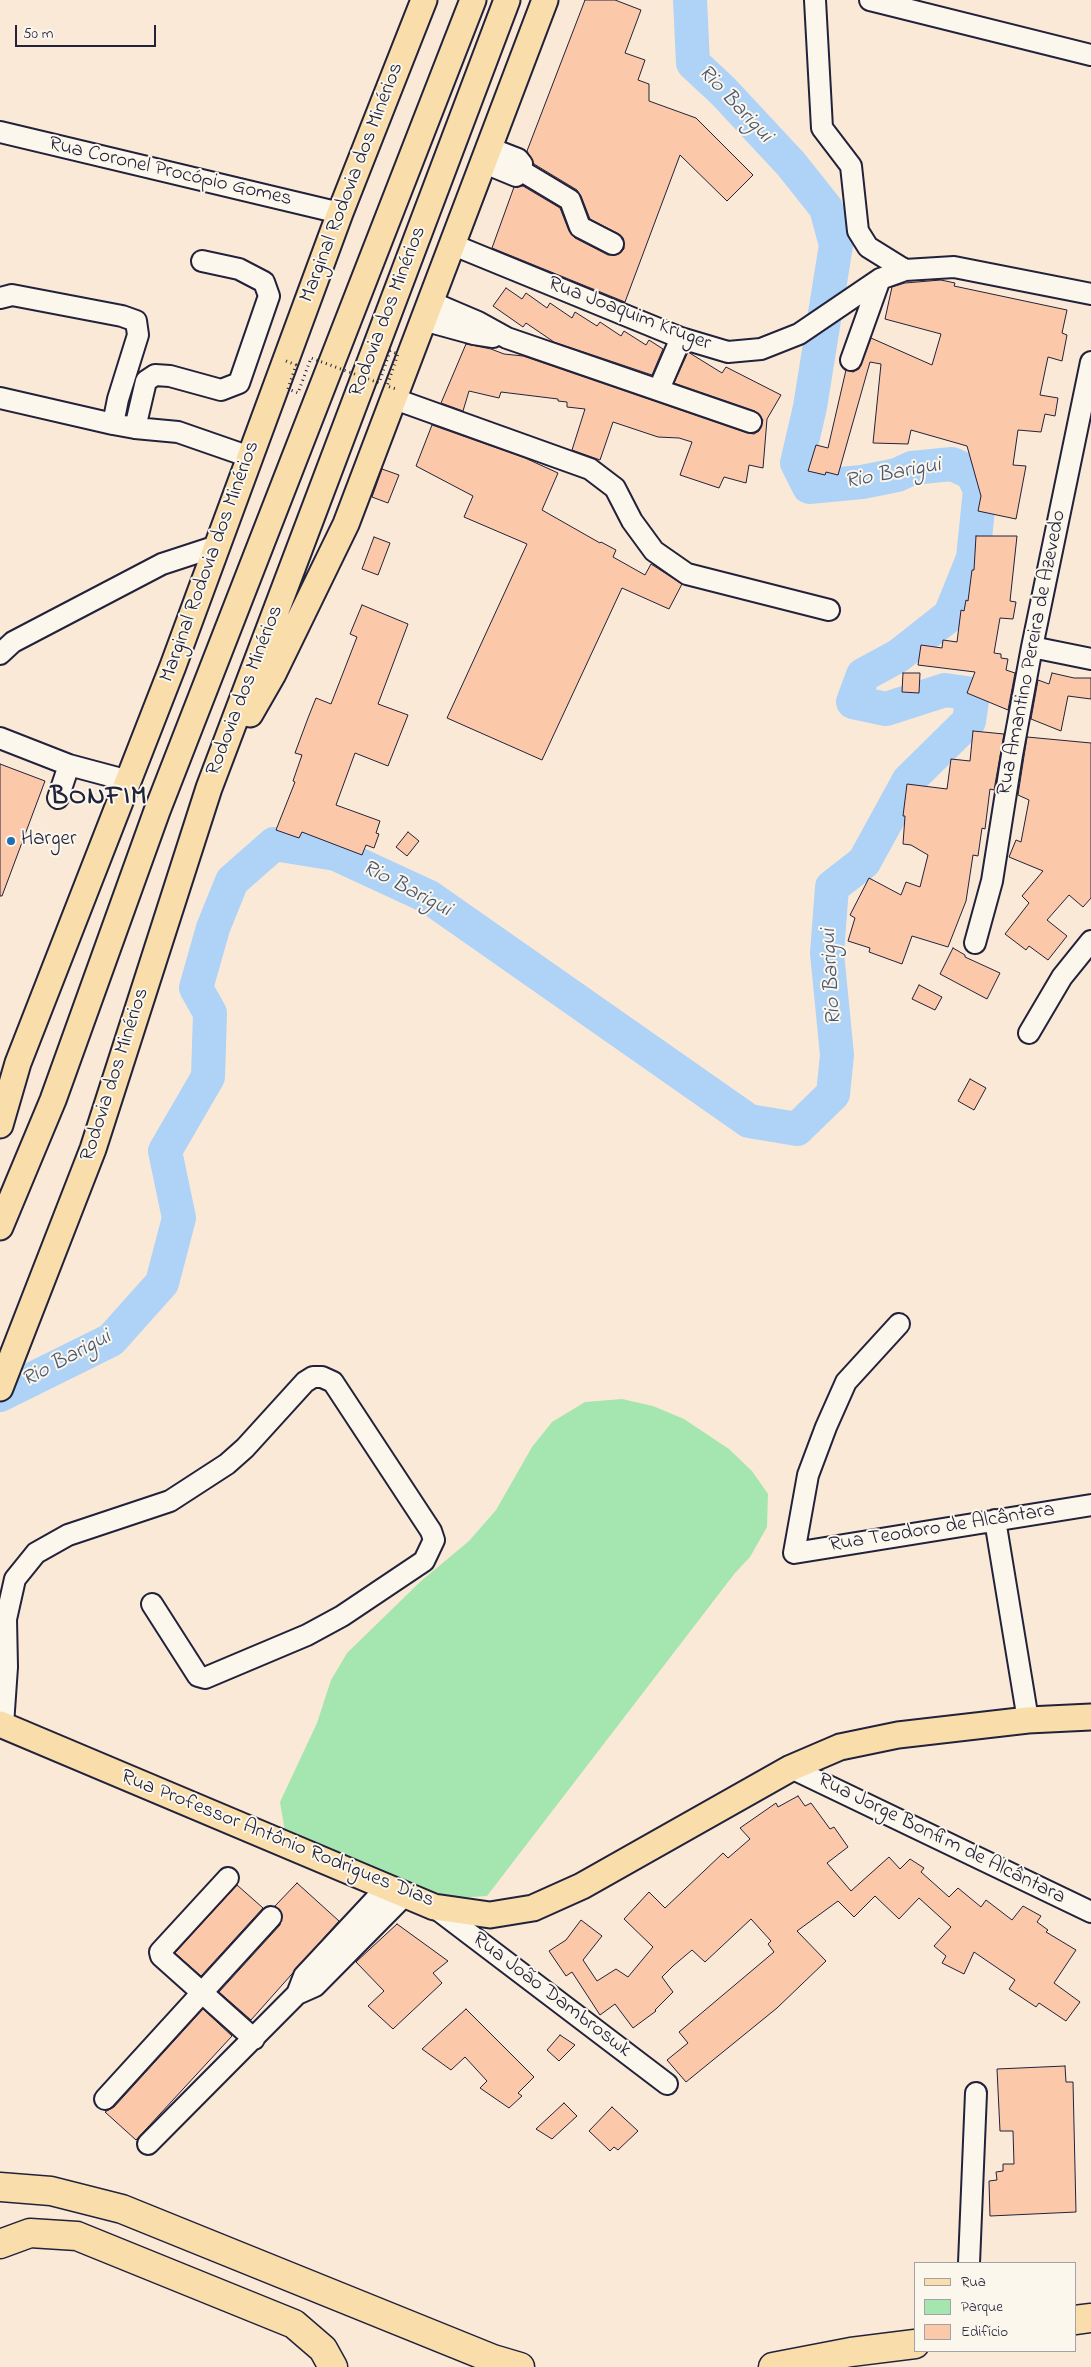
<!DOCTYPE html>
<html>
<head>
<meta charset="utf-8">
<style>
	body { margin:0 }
	#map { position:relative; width:1091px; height:2367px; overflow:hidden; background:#fbe9d8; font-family:"Indie Flower",sans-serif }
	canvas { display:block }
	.legend { position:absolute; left:914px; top:2262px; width:162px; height:90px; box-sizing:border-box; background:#fbf7ec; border:1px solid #a4a2a5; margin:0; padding:6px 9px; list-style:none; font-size:15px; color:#22223b }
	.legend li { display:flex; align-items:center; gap:10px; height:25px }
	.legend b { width:25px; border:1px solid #a4a2a5 }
	.scale { position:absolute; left:15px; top:25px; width:141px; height:22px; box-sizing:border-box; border:2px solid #22223b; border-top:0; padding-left:6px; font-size:15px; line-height:18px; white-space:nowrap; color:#22223b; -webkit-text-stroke:4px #fbf7ec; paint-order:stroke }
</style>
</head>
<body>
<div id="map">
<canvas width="1091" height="2367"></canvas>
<ul class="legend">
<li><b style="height:6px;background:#f9deab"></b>Rua</li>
<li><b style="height:14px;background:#a5e6b0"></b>Parque</li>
<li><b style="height:14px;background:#fbc9aa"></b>Edifício</li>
</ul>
<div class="scale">50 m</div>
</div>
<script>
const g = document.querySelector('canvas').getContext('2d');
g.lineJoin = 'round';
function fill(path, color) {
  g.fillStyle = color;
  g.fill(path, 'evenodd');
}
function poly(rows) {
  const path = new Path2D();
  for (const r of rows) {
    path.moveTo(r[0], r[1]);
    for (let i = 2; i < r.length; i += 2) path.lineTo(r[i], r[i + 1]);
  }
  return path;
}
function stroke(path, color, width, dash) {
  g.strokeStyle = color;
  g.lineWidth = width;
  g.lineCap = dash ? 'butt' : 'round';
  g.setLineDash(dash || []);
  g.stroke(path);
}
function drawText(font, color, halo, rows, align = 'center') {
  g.font = font + ' "Indie Flower",sans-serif';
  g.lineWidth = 4;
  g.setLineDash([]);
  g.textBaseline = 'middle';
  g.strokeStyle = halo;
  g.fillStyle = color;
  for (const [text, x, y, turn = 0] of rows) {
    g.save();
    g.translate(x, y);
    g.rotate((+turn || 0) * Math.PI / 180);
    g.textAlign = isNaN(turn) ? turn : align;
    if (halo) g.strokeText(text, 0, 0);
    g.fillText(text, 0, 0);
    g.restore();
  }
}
fill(poly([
	[622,1399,653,1406,684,1419,729,1449,752,1471,768,1494,767,1527,750,1557,735,1573,487,1896,456,1898,425,1895,285,1832,280,1802,317,1723,331,1680,347,1653,421,1581,469,1541,496,1510,532,1447,552,1422,585,1402]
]), '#a5e6b0');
stroke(poly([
	[0,1395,111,1340,162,1283,179,1218,165,1151,208,1077,210,1013,196,988,213,928,232,881,274,844,336,854,429,897,749,1121,797,1129,833,1094,837,1055,827,953,832,887,864,862,909,780,969,721,973,694,945,690,886,709,853,702,863,675,898,656,950,615,973,558,980,490,972,473,952,464,912,468,897,475,862,482,809,487,797,463,810,407,836,245,826,208,791,164,723,91,693,63,690,0]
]), '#aed3f7', 34);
const building = poly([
	[585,0,615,0,641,10,625,53,645,60,638,80,649,84,649,101,696,118,753,175,727,201,680,155,625,302,492,248,514,187,523,186,560,208,569,231,575,238,608,255,619,254,624,249,623,238,619,234,590,219,581,196,577,190,534,164,527,151,585,0],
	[941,280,955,283,954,286,1067,310,1062,333,1067,335,1062,361,1048,357,1040,395,1058,398,1055,416,1045,414,1041,432,1018,430,1013,465,1026,466,1016,519,978,511,981,496,967,446,911,430,908,444,873,443,881,364,870,362,838,475,826,472,825,475,808,471,816,445,828,448,846,370,853,372,859,369,871,338,932,365,941,334,885,319,892,287,905,283,941,280],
	[506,288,522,299,526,293,547,308,550,303,572,318,575,312,597,326,600,322,621,336,624,331,646,345,649,340,663,349,652,375,554,342,526,323,523,327,493,306,506,288],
	[466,344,491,349,504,354,523,356,747,433,754,434,759,431,763,420,755,411,674,383,688,352,722,373,726,367,781,395,767,419,763,468,749,465,746,483,724,477,719,488,680,475,692,442,679,438,658,437,613,422,600,460,572,450,585,409,567,407,567,402,558,401,558,399,501,392,499,398,469,391,463,411,441,403,466,344],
	[432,425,525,458,558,473,542,510,600,543,601,542,616,550,613,557,645,575,651,564,682,584,669,609,622,588,542,760,447,718,527,544,464,517,473,496,416,466,432,425],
	[382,469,399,475,388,503,372,497,382,469],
	[976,536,1017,536,1010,601,1016,602,1013,619,1000,618,994,653,1001,654,1001,658,1008,659,1006,670,1015,673,1008,710,967,693,975,672,918,665,921,645,942,648,943,640,957,642,961,610,964,611,966,600,968,601,972,570,974,570,976,536],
	[374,537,390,543,378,575,362,569,374,537],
	[362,605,408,624,378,704,408,715,388,766,355,753,336,805,380,821,376,833,379,834,374,848,366,845,362,855,302,832,299,838,276,830,295,782,293,781,302,755,295,753,308,718,316,698,331,704,357,637,350,634,362,605],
	[903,673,920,673,919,693,902,692,903,673],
	[1052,673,1074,678,1091,678,1091,699,1068,696,1061,731,1031,719,1038,680,1049,684,1052,673],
	[973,731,1004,734,994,790,990,789,985,829,982,828,978,856,973,855,966,901,948,947,912,936,902,964,869,952,870,948,848,941,855,918,850,915,869,878,901,895,906,882,920,887,928,855,911,845,903,844,905,816,903,816,907,784,947,789,951,759,970,761,973,731],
	[1027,737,1091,743,1091,898,1083,907,1069,895,1047,920,1067,936,1048,960,1029,946,1026,950,1005,934,1029,903,1022,896,1043,871,1009,857,1016,840,1021,842,1029,800,1018,795,1027,737],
	[0,764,45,781,2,896,0,896,0,764],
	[408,832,419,841,407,856,396,847,408,832],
	[953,948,965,955,965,957,1000,973,987,999,940,974,953,948],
	[919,985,942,997,935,1010,912,999,919,985],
	[970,1079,986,1088,974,1110,958,1101,970,1079],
	[798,1796,805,1806,811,1803,830,1829,834,1827,848,1847,827,1863,851,1891,889,1857,900,1869,910,1859,924,1868,921,1872,949,1897,958,1888,981,1907,986,1900,1012,1920,1023,1906,1041,1916,1037,1922,1048,1930,1046,1932,1076,1950,1054,1983,1080,2002,1066,2021,1039,2003,1036,2007,1009,1989,1015,1980,974,1952,964,1974,942,1963,946,1956,934,1946,951,1927,919,1898,899,1919,875,1896,854,1917,838,1901,797,1931,826,1961,777,2008,686,2082,667,2060,688,2043,679,2032,774,1952,768,1944,771,1941,751,1919,705,1962,692,1950,673,1966,662,1977,673,1992,655,2010,656,2011,633,2028,615,2004,600,2015,572,1972,566,1976,549,1951,566,1940,581,1920,602,1936,583,1960,597,1981,616,1969,628,1977,653,1947,624,1919,649,1892,665,1908,723,1853,728,1858,750,1839,740,1828,776,1803,778,1807,798,1796],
	[297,1883,339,1921,251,2020,219,1992,280,1925,282,1914,275,1906,297,1883],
	[237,1885,263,1908,201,1976,175,1953,237,1885],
	[397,1924,448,1961,433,1973,442,1983,393,2029,368,2006,384,1991,356,1962,397,1924],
	[203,2009,232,2036,136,2140,105,2112,114,2107,203,2009],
	[466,2009,534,2077,518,2093,522,2096,509,2108,480,2088,487,2081,465,2057,451,2070,422,2049,466,2009],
	[560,2035,575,2045,559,2061,547,2050,560,2035],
	[1065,2066,1066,2082,1073,2082,1076,2212,990,2216,989,2181,997,2180,996,2172,1003,2171,1003,2164,1014,2164,1013,2131,1000,2131,997,2069,1065,2066],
	[564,2103,577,2116,552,2139,536,2129,564,2103],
	[612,2107,638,2131,618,2150,614,2147,610,2151,589,2131,612,2107]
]);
fill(building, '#fbc9aa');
stroke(building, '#22223b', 1);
const minor = poly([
	[815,0,822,128,851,166,858,231,868,247,905,270],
	[870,0,1091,55],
	[0,132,340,213],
	[482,162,516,176,520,170,522,164,518,159,487,147],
	[520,170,570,200,580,227,613,244],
	[451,244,681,338,728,352,761,349,799,334,880,279,905,270,954,267,1091,294],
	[202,261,239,269,264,282,269,296,239,383,221,390,170,376,155,375,146,381,135,428,178,432,250,457],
	[0,298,12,295,122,316,136,321,138,335,118,399,113,424,135,428],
	[431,302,478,322,507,338,751,422],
	[423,320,474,334,493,337],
	[851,360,880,279],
	[659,389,681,338],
	[0,398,113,424],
	[392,398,590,469,615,488,632,521,654,551,687,574,829,610],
	[1032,647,1091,659],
	[0,654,13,642,162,564,217,546],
	[0,738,69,765,129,781],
	[58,798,69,765],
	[975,943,992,881,1012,755,1032,647,1091,362],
	[1029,1033,1062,977,1091,941],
	[899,1324,846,1382,826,1427,808,1475,794,1553,1091,1505],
	[995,1520,1028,1720],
	[3,1725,7,1667,6,1619,15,1579,36,1553,68,1535,170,1501,227,1464,245,1448,305,1382,313,1377,322,1377,333,1382,431,1531,434,1540,424,1561,342,1616,307,1635,205,1678,198,1676,152,1604],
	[791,1768,1091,1912],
	[228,1878,160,1952,161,1956,254,2039],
	[434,1907,667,2084],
	[297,1994,315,1986,405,1895],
	[105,2099,271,1917],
	[148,2144,297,1994,304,1976,387,1887],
	[969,2263,976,2093]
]);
const major = poly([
	[250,714,273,674,346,524,545,0],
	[0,1125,18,1063,173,666,340,213,424,0],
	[0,1227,53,1100,157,811,473,0],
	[0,1388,93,1149,209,788,507,0],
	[0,1724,434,1907,490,1915,533,1908,582,1886,791,1768,840,1747,898,1735,1028,1720,1091,1717]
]);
const highway = poly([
	[0,2187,51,2191,122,2209,493,2359,520,2367],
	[0,2244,30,2233,77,2236,294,2324,323,2349,333,2367],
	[1075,2320,1091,2318],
	[773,2367,851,2352,915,2344]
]);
stroke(minor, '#22223b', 24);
stroke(major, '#22223b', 29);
stroke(highway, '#22223b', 31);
stroke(minor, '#fbf7ec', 20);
stroke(major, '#f9deab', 25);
stroke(highway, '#f9deab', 28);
stroke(poly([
	[286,361,296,365,288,389,298,393,311,358,379,383,390,351,398,354,387,386,396,389]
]), '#22223b', 3, [1, 4]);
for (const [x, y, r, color] of [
	[11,841,5,"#1f6fb2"]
]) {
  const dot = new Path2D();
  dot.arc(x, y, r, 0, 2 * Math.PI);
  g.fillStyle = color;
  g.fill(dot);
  stroke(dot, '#fbf7ec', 2);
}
drawText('21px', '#22223b', '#fbf7ec', [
	["Rua Coronel Procópio Gomes",170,173,13],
	["Marginal Rodovia dos Minérios",353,183,-69],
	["Rodovia dos Minérios",389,312,-69],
	["Rua Joaquim Kruger",629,315,21],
	["Marginal Rodovia dos Minérios",211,562,-70],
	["Rua Amantino Pereira de Azevedo",1033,653,-79],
	["Rodovia dos Minérios",246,691,-69],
	["Rodovia dos Minérios",116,1075,-72],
	["Rua Teodoro de Alcântara",942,1529,-9],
	["Rua Professor Antônio Rodrigues Dias",277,1840,22],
	["Rua Jorge Bonfim de Alcântara",941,1840,26],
	["Rua João Dambroswk",551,1996,37]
]);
drawText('21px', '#22223b', '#fbf7ec', [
	["Harger",21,841]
], 'left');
drawText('italic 22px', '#4c5773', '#fbf7ec', [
	["Rio Barigui",734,105,47],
	["Rio Barigui",893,475,-10],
	["Rio Barigui",406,890,28],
	["Rio Barigui",833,977,-93],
	["Rio Barigui",67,1360,-28]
]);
g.letterSpacing = '1px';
drawText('bold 26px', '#22223b', '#fbf7ec', [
	["BONFIM",99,799]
]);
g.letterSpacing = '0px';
</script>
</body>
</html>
